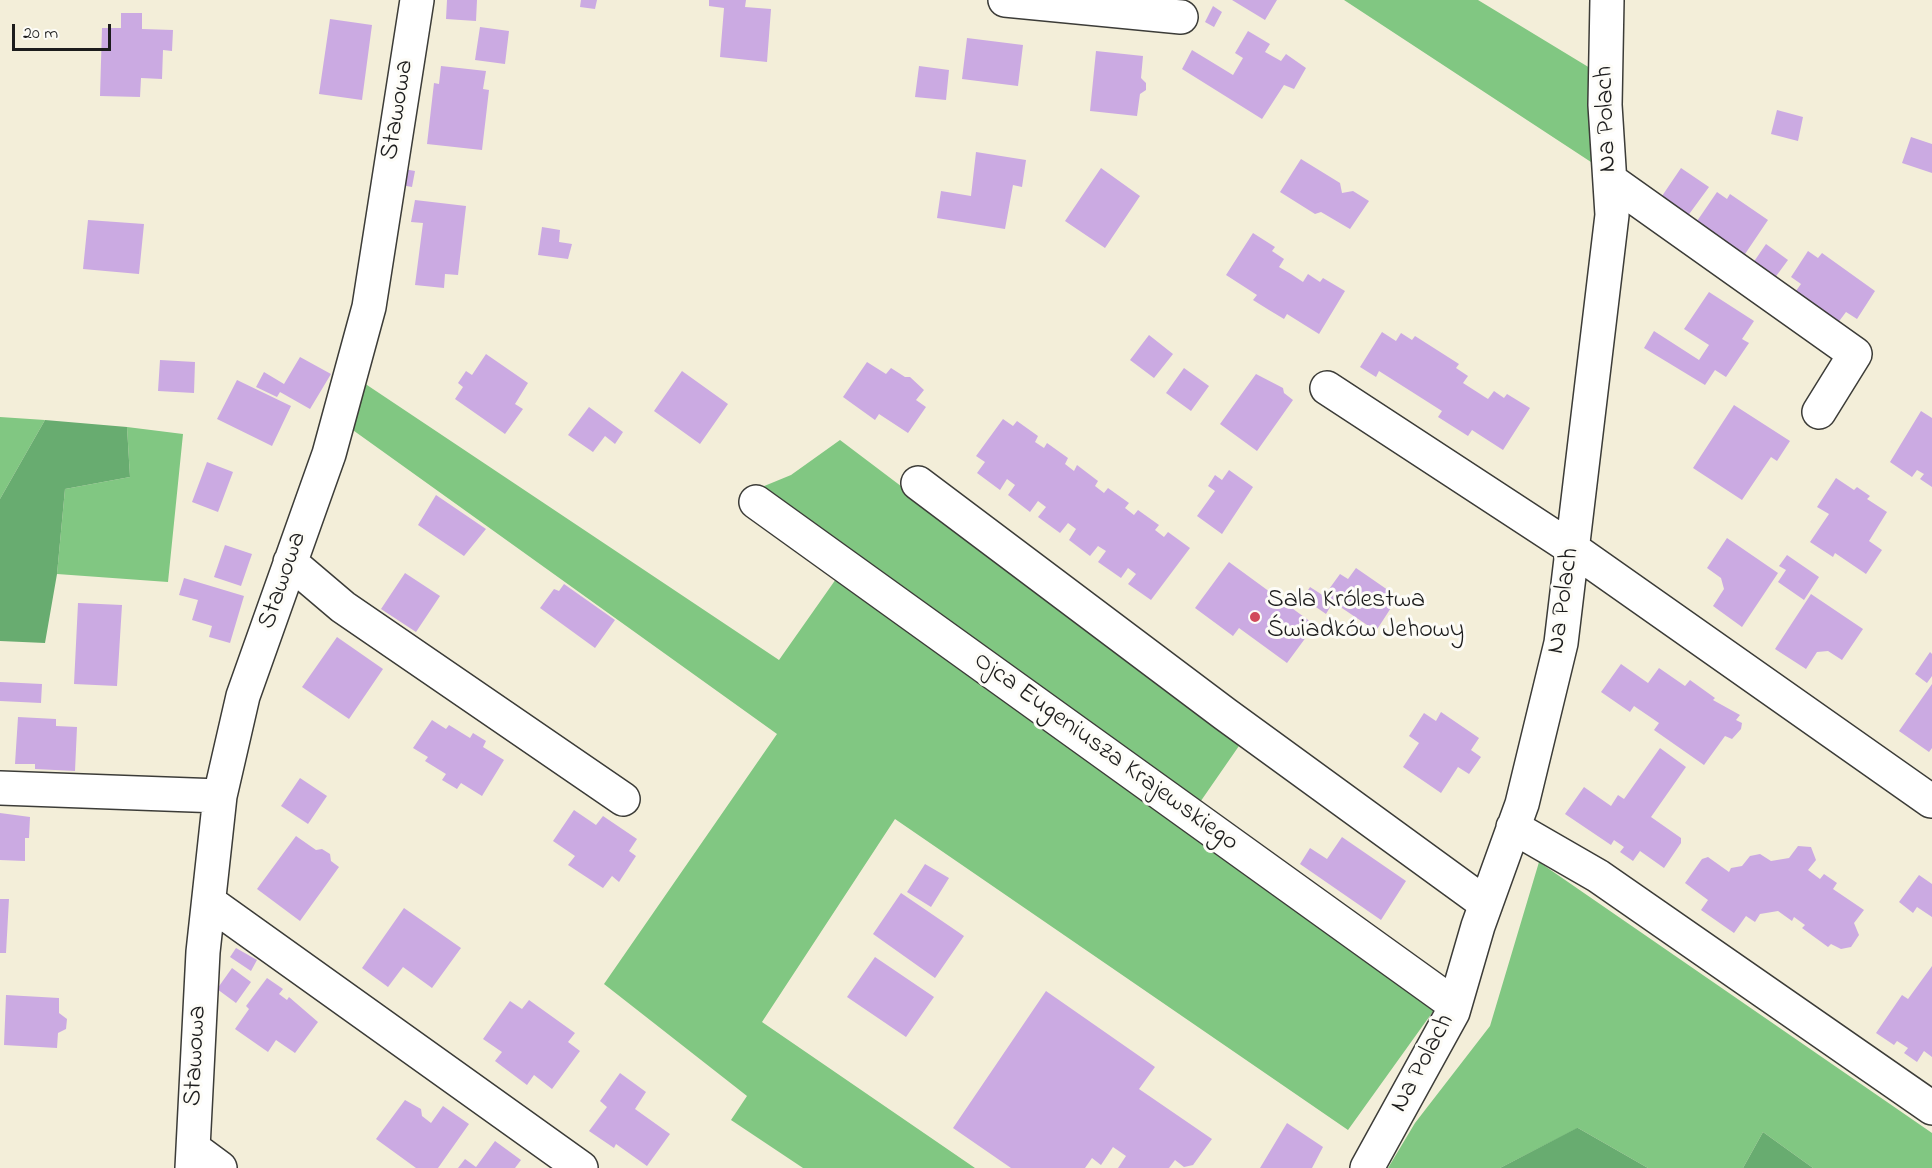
<!DOCTYPE html>
<html>
<head>
<meta charset="utf-8">
<style>
	body { margin:0 }
	#map { position:relative; width:1932px; height:1168px; overflow:hidden; background:#f3eed9; font-family:"Indie Flower",sans-serif }
	canvas { display:block }
	.scale { position:absolute; left:12px; top:24px; width:99px; height:27px; box-sizing:border-box; border:3px solid #1c1c1c; border-top:0; padding-left:8px; font-size:18px; line-height:21px; white-space:nowrap; color:#1c1c1c; -webkit-text-stroke:4px #fdfcf7; paint-order:stroke }
</style>
</head>
<body>
<div id="map">
<canvas width="1932" height="1168"></canvas>
<div class="scale">20 m</div>
</div>
<script>
const g = document.querySelector('canvas').getContext('2d');
g.lineJoin = 'round';
function fill(path, color) {
  g.fillStyle = color;
  g.fill(path, 'evenodd');
}
function poly(rows) {
  const path = new Path2D();
  for (const r of rows) {
    path.moveTo(r[0], r[1]);
    for (let i = 2; i < r.length; i += 2) path.lineTo(r[i], r[i + 1]);
  }
  return path;
}
function stroke(path, color, width, dash) {
  g.strokeStyle = color;
  g.lineWidth = width;
  g.lineCap = dash ? 'butt' : 'round';
  g.setLineDash(dash || []);
  g.stroke(path);
}
function drawText(font, color, halo, rows, align = 'center') {
  g.font = font + ' "Indie Flower",sans-serif';
  g.lineWidth = 6;
  g.setLineDash([]);
  g.textBaseline = 'middle';
  g.strokeStyle = halo;
  g.fillStyle = color;
  for (const [text, x, y, turn = 0] of rows) {
    g.save();
    g.translate(x, y);
    g.rotate((+turn || 0) * Math.PI / 180);
    g.textAlign = isNaN(turn) ? turn : align;
    if (halo) g.strokeText(text, 0, 0);
    g.fillText(text, 0, 0);
    g.restore();
  }
}
fill(poly([
	[1344,0,1478,0,1590,68,1594,164],
	[364,383,779,660,836,579,743,511,757,489,791,475,840,440,1241,743,1196,808,1452,985,1348,1130,895,819,762,1022,975,1168,803,1168,731,1120,747,1096,604,984,777,734,350,428],
	[0,417,45,420,0,499],
	[127,427,183,434,168,582,57,574,65,489,130,477],
	[1539,862,1932,1133,1932,1168,1813,1168,1763,1132,1743,1168,1648,1168,1578,1128,1500,1168,1388,1168,1415,1123,1490,1026]
]), '#81c782');
fill(poly([
	[45,420,127,427,130,477,65,489,57,574,45,643,0,641,0,499],
	[1578,1128,1648,1168,1500,1168,1577,1128],
	[1763,1132,1813,1168,1743,1168]
]), '#68ac70');
fill(poly([
	[447,0,477,0,476,21,446,19],
	[581,0,597,0,595,9,580,7],
	[709,0,746,0,745,7,771,9,767,62,720,57,724,8,709,6],
	[1232,0,1277,0,1265,20],
	[1213,6,1222,12,1214,27,1205,22],
	[121,13,142,13,142,29,173,30,172,51,163,50,162,79,141,78,140,97,100,96,102,28,121,28],
	[330,19,372,25,362,100,319,94],
	[480,27,509,31,505,64,475,60],
	[1248,31,1270,44,1265,52,1281,61,1286,54,1306,68,1294,89,1284,85,1262,119,1182,69,1192,50,1233,75,1243,58,1235,53],
	[967,38,1023,45,1018,86,962,79],
	[1096,51,1143,56,1141,78,1146,83,1146,90,1140,94,1137,116,1090,111],
	[441,66,486,71,483,89,489,90,482,150,427,144,434,83,439,84],
	[919,66,949,70,946,100,915,97],
	[1777,110,1803,117,1798,141,1771,134],
	[1911,137,1932,144,1932,173,1902,163],
	[976,152,1026,160,1022,187,1013,185,1005,229,937,218,941,191,971,196],
	[1301,159,1340,183,1342,193,1353,191,1369,201,1350,229,1321,212,1315,214,1280,192],
	[398,168,415,171,412,187,395,184],
	[1101,168,1140,196,1105,248,1065,221],
	[1681,168,1709,187,1687,217,1660,199],
	[1717,192,1727,199,1730,194,1768,220,1743,257,1695,224],
	[415,200,466,206,458,275,445,274,444,288,415,285,423,223,411,222],
	[88,220,144,224,139,274,83,269],
	[542,227,560,230,559,242,572,244,568,259,538,255],
	[1253,233,1275,247,1272,251,1284,259,1279,267,1291,274,1303,282,1308,274,1320,282,1323,278,1345,291,1319,334,1287,314,1284,319,1269,310,1253,300,1257,295,1226,275],
	[1766,244,1788,260,1774,279,1753,263],
	[1808,251,1818,258,1822,253,1875,291,1857,319,1846,312,1837,324,1793,295,1801,284,1791,277],
	[1709,292,1754,321,1742,339,1749,343,1726,377,1715,370,1705,385,1644,348,1654,331,1699,360,1709,345,1684,329],
	[1382,332,1396,341,1401,333,1412,340,1415,336,1459,364,1456,368,1468,376,1463,383,1488,399,1494,391,1504,398,1507,394,1530,408,1503,450,1472,430,1468,436,1438,417,1442,411,1379,371,1376,377,1360,367],
	[1149,335,1173,354,1154,378,1130,360],
	[486,354,528,383,515,404,523,409,505,434,455,399,463,387,458,383,466,371,472,375],
	[300,357,331,374,310,409,280,392,277,397,256,387,264,372,284,384],
	[160,360,195,362,194,393,158,391],
	[867,362,886,374,891,368,905,377,910,377,924,390,916,400,926,407,908,433,879,414,875,420,843,397],
	[1184,368,1209,386,1191,411,1166,393],
	[682,371,728,404,700,444,654,411],
	[1256,374,1283,388,1284,393,1293,400,1257,451,1220,424],
	[237,380,291,406,272,446,217,419],
	[1734,405,1790,441,1777,461,1771,457,1742,500,1693,468],
	[589,407,623,432,615,444,605,436,593,452,568,435],
	[1921,411,1932,418,1932,487,1920,479,1924,474,1917,470,1912,477,1890,462],
	[1003,419,1013,426,1017,421,1038,436,1035,442,1044,448,1047,443,1068,458,1065,464,1074,471,1077,465,1098,481,1095,486,1104,493,1108,488,1129,503,1125,508,1134,515,1138,510,1159,525,1155,530,1164,537,1168,532,1190,548,1151,600,1128,584,1136,574,1128,568,1121,578,1098,562,1106,551,1098,546,1090,556,1069,540,1076,529,1068,523,1060,533,1038,517,1046,507,1038,501,1030,512,1008,495,1015,485,1007,479,1000,490,977,473,985,462,976,456],
	[207,462,233,472,218,512,192,502],
	[1229,470,1253,487,1222,534,1197,516,1215,491,1208,486,1215,475,1222,480],
	[1836,478,1854,490,1857,487,1870,496,1867,499,1887,512,1869,541,1882,550,1866,574,1835,553,1833,557,1810,542,1829,514,1817,507],
	[436,495,486,529,464,556,418,525],
	[1727,538,1778,573,1742,627,1713,606,1724,589,1721,578,1707,568],
	[225,545,252,554,241,586,214,577],
	[1787,555,1819,577,1804,600,1778,582,1786,570,1779,566],
	[1229,562,1315,625,1287,663,1239,628,1233,636,1195,608],
	[1356,568,1398,597,1376,631,1333,602,1326,614,1303,598,1310,587,1324,596,1340,574,1348,579],
	[405,573,440,596,416,632,381,609],
	[184,578,244,596,230,643,209,637,212,626,192,620,198,600,179,595],
	[564,584,615,620,595,648,540,608,554,589,559,591],
	[1811,594,1863,629,1842,660,1828,651,1817,652,1806,669,1775,649],
	[78,603,122,605,117,686,74,684],
	[337,637,383,669,349,719,302,687],
	[1930,652,1932,654,1932,676,1927,683,1915,674],
	[1621,664,1648,683,1659,668,1685,686,1690,680,1715,698,1713,700,1740,715,1736,720,1742,723,1741,729,1732,739,1725,736,1704,765,1654,730,1659,723,1634,706,1630,712,1601,692],
	[0,682,42,684,41,703,0,701],
	[1932,684,1932,748,1929,752,1899,731],
	[1441,712,1479,738,1471,750,1481,757,1469,774,1458,767,1441,793,1403,767,1419,743,1409,736,1424,713,1436,721],
	[18,717,56,719,56,726,77,727,75,771,35,769,35,764,15,764],
	[432,720,446,729,449,725,470,738,473,733,486,741,483,747,504,760,482,796,461,783,457,789,442,780,446,774,425,761,428,757,413,748],
	[1660,748,1686,767,1651,817,1681,838,1681,843,1664,868,1640,851,1633,861,1620,852,1624,847,1614,840,1611,845,1565,814,1584,787,1611,806,1618,795,1624,799],
	[300,778,327,796,308,824,281,806],
	[574,810,596,825,603,816,637,839,629,851,636,856,619,882,612,876,603,888,568,865,575,856,553,841],
	[0,813,30,817,29,838,25,838,25,861,0,860],
	[296,836,316,850,322,849,330,854,331,861,339,867,300,921,257,889],
	[1342,837,1406,881,1381,920,1300,864,1310,848,1327,859],
	[1798,846,1811,847,1816,860,1808,870,1820,879,1824,874,1837,883,1833,889,1864,910,1854,923,1859,935,1851,947,1841,949,1831,944,1828,947,1802,928,1805,925,1794,917,1792,921,1778,911,1760,914,1755,922,1746,916,1734,933,1701,910,1708,900,1685,883,1702,859,1708,857,1729,872,1731,868,1742,866,1750,856,1760,854,1771,861,1789,858],
	[925,864,949,878,931,907,907,892],
	[1919,875,1932,884,1932,917,1917,907,1913,913,1899,902],
	[901,893,964,936,935,978,873,934],
	[0,899,9,899,6,953,0,953],
	[404,908,461,948,432,988,403,967,388,987,362,968],
	[236,948,257,960,251,971,230,957],
	[875,957,934,997,906,1037,847,997],
	[1932,966,1932,1057,1924,1051,1917,1062,1904,1053,1908,1048,1897,1041,1894,1045,1876,1033,1902,995,1908,999],
	[232,968,251,982,236,1003,217,989],
	[267,978,283,989,279,994,287,1000,289,997,318,1022,295,1053,276,1040,268,1052,235,1029,249,1009,246,1006],
	[1046,991,1155,1067,1139,1089,1212,1139,1193,1165,1184,1167,1175,1160,1169,1168,1118,1168,1126,1156,1113,1147,1101,1165,1092,1158,1085,1168,1011,1168,953,1128],
	[6,995,59,998,59,1013,67,1019,66,1029,58,1033,57,1048,4,1045],
	[529,1000,575,1033,568,1042,580,1051,552,1089,534,1075,527,1085,495,1061,502,1052,483,1039,510,1001,522,1009],
	[620,1073,646,1092,635,1109,670,1134,647,1166,616,1144,614,1148,589,1131,607,1107,600,1101],
	[405,1100,421,1109,422,1116,431,1123,443,1106,469,1124,438,1168,416,1168,376,1139],
	[1287,1123,1323,1147,1312,1168,1260,1168],
	[495,1141,521,1160,515,1168,458,1168,465,1159,476,1167]
]), '#cbaae2');
const minor = poly([
	[1005,0,1181,17],
	[1610,180,1855,354,1819,412],
	[1327,388,1573,549,1931,801],
	[918,483,1225,714,1486,904],
	[756,502,1455,1005],
	[290,562,343,607,623,799],
	[0,788,220,796],
	[1513,827,1598,876,1932,1108],
	[209,902,581,1168],
	[193,1148,220,1168],
	[192,1168,203,952,220,796,243,696,329,454,369,307,417,0],
	[1367,1168,1453,1012,1478,926,1522,804,1561,643,1612,215,1605,105,1607,0]
]);
stroke(minor, '#3c3c38', 36);
stroke(minor, '#fff', 33);
for (const [x, y, r, color] of [
	[1255,617,6,"#d1495b"]
]) {
  const dot = new Path2D();
  dot.arc(x, y, r, 0, 2 * Math.PI);
  g.fillStyle = color;
  g.fill(dot);
  stroke(dot, '#fdfcf7', 2);
}
drawText('26px', '#1c1c1c', '#fdfcf7', [
	["Stawowa",399,110,-81],
	["Na Polach",1608,119,-92],
	["Stawowa",284,581,-71],
	["Na Polach",1565,601,-82],
	["Ojca Eugeniusza Krajewskiego",1105,753,36],
	["Stawowa",197,1056,-87],
	["Na Polach",1424,1064,-62]
]);
drawText('26px', '#1c1c1c', '#fdfcf7', [
	["Sala Królestwa",1267,602],
	["Świadków Jehowy",1267,632]
], 'left');
</script>
</body>
</html>
